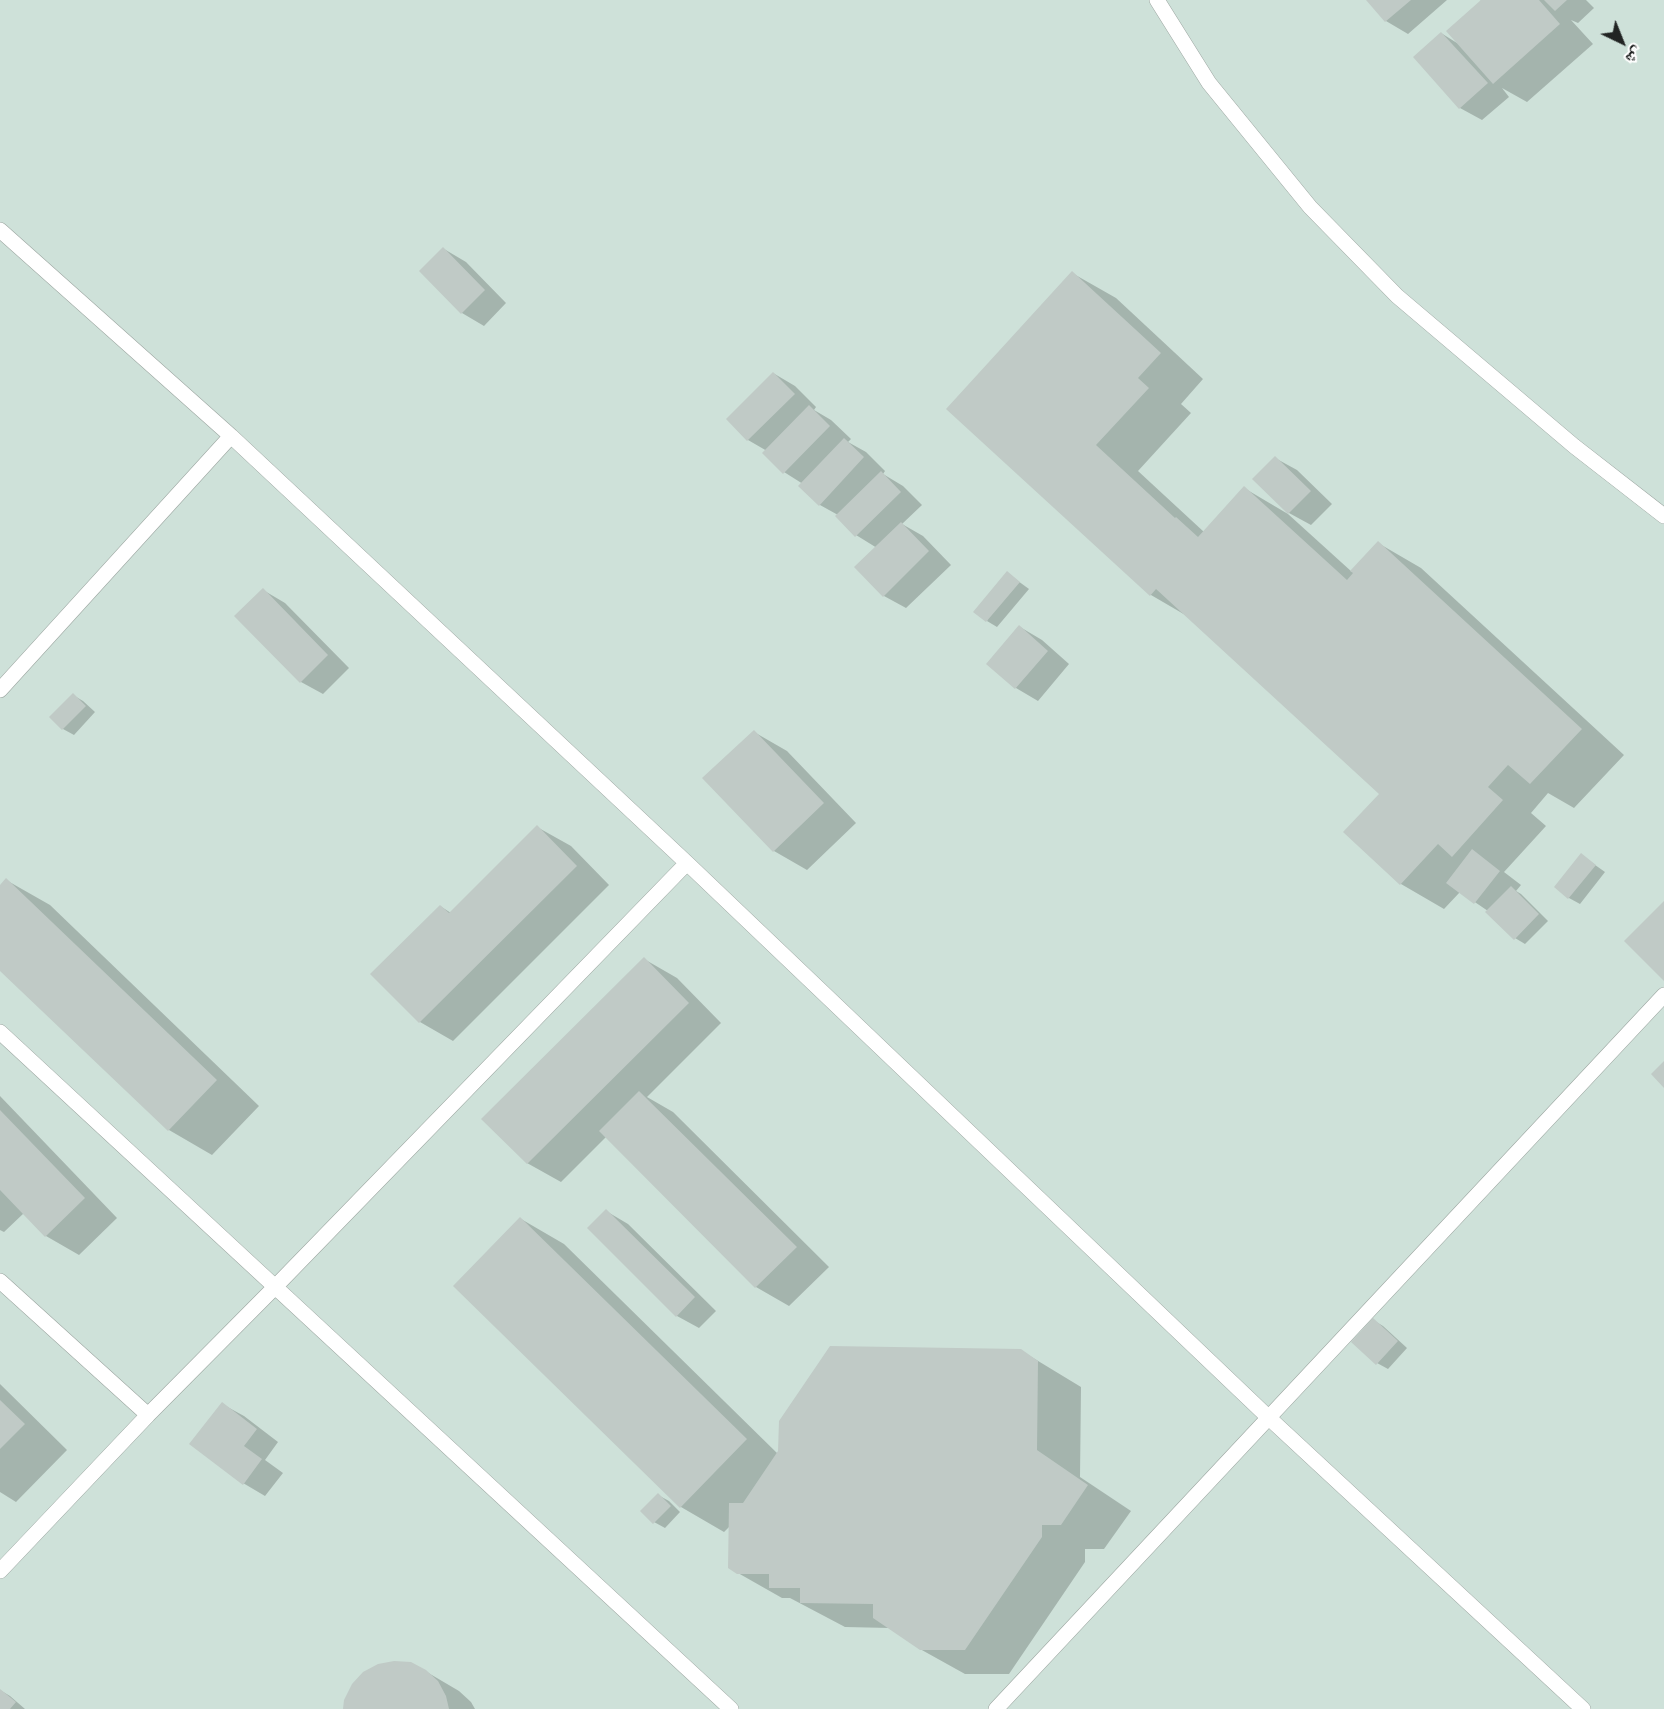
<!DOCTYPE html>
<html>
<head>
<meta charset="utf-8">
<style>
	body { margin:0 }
	#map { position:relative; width:1664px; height:1709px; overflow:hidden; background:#e0eae6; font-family:Jost,"Noto Naskh Arabic",sans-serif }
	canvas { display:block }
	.north { position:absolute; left:1592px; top:12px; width:60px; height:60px; -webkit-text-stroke:4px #fff; paint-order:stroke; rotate:137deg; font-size:16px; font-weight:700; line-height:24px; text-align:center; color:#212423 }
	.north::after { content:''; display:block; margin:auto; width:21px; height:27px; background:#212423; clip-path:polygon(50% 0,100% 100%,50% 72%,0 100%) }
</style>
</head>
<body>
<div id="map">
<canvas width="1664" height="1709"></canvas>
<div class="north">ش</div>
</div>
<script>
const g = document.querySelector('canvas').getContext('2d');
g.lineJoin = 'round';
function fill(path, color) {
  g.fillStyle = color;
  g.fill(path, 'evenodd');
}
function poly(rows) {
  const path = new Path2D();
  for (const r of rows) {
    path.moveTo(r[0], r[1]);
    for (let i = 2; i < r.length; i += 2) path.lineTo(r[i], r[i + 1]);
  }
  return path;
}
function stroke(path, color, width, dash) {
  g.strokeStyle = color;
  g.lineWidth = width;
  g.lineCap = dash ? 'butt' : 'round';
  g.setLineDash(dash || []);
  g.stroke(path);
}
fill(poly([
	[0,0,1664,0,1664,1709,0,1709]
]), '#cee1d9');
fill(poly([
	[1368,0,1447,0,1408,34,1386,21],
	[1480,0,1586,0,1594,8,1578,23,1571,20,1593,44,1527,102,1502,88,1509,97,1482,120,1460,108,1441,33,1457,43,1482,1],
	[444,249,466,262,506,303,484,326,462,313],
	[1072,273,1116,298,1203,379,1181,404,1191,413,1138,471,1204,532,1244,488,1288,514,1352,572,1378,543,1421,568,1624,755,1574,808,1548,793,1531,813,1546,826,1504,872,1521,885,1516,891,1521,894,1548,921,1525,944,1515,938,1488,911,1460,892,1444,909,1401,884,1381,794,1187,616,1151,595,948,409],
	[773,373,795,386,816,407,814,410,831,420,851,439,848,442,866,452,885,471,883,474,903,486,922,505,902,524,923,536,951,565,906,608,884,596,877,548,856,535,838,515,820,505,803,484,784,472,767,451,748,440,728,419],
	[1275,458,1297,470,1332,504,1311,525,1289,513],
	[1007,573,1029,589,997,627,987,621],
	[263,590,285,603,349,668,323,694,301,682],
	[1020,627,1042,640,1069,664,1038,701,1016,688],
	[73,695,83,701,95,712,74,735,63,729,51,717],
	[754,732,787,751,856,823,807,870,774,851],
	[537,827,571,846,609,885,453,1041,420,1022,440,906,451,913],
	[1581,855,1605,872,1580,904,1569,898,1556,887],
	[6,880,50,905,259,1106,212,1155,169,1130,0,969,0,887],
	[644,959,677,978,721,1023,647,1097,673,1112,829,1267,789,1306,756,1287,606,1137,561,1182,527,1163],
	[0,1096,117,1218,79,1255,46,1236,24,1213,4,1232,0,1230],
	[606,1211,628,1224,716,1311,699,1328,677,1316],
	[521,1219,564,1244,778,1454,1020,1350,1081,1387,1080,1477,1131,1511,1104,1549,1085,1549,1085,1562,1009,1674,965,1674,920,1649,890,1628,845,1627,790,1598,782,1598,738,1573,730,1526,724,1532,681,1507],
	[1373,1320,1383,1326,1407,1348,1388,1369,1377,1363],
	[0,1384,67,1450,16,1502,0,1492],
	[222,1404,244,1416,278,1442,265,1460,283,1473,265,1496,243,1483],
	[658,1495,669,1501,680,1512,665,1528,654,1522],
	[425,1671,459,1691,471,1702,475,1709,345,1709],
	[0,1690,10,1696,25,1709,0,1709]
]), '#0003');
fill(poly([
	[1366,0,1411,0,1385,22],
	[1481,0,1539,0,1560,24,1493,84,1446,31],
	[1544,0,1567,0,1555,11],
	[1441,32,1488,83,1459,109,1413,57],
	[443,247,485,290,461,314,419,271],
	[1072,271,1161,353,1138,378,1149,388,1096,445,1175,518,1176,517,1198,537,1244,486,1347,580,1353,573,1350,571,1378,541,1582,729,1530,784,1508,765,1488,787,1503,800,1452,857,1438,844,1400,885,1343,832,1379,794,1156,589,1150,596,946,409],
	[773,372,795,394,747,441,726,419],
	[809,405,830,426,783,474,762,453],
	[844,438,864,457,819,506,798,486],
	[1275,456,1311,491,1288,514,1252,479],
	[881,471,901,492,855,537,835,516],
	[901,522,929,551,883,597,854,567],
	[1007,571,1020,582,986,622,973,612],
	[263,588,328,655,300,683,234,616],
	[1019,625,1048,651,1015,689,986,664],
	[73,693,86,706,62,730,49,717],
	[754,730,824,803,773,852,702,778],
	[537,825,577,866,419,1023,370,974,440,905,449,913],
	[1472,849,1500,871,1474,904,1446,883],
	[1581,853,1596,865,1568,899,1554,887],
	[6,878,217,1080,168,1131,0,971,0,885],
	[1511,886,1539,914,1514,940,1485,912],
	[1664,901,1664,981,1624,941],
	[644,957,689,1003,527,1164,481,1119],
	[1664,1061,1664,1088,1651,1074],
	[639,1091,797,1247,755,1288,599,1131],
	[0,1110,85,1198,45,1237,0,1190],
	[606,1209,695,1297,676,1317,587,1228],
	[520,1217,747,1439,680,1508,453,1286],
	[1373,1318,1398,1341,1376,1365,1351,1342],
	[830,1346,1021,1349,1038,1361,1037,1450,1088,1485,1061,1525,1042,1525,1042,1537,965,1650,920,1650,873,1618,873,1604,800,1603,800,1588,769,1588,769,1574,737,1574,728,1568,729,1503,743,1503,778,1451,779,1421],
	[0,1400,25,1424,0,1449],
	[222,1402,257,1429,244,1446,262,1459,243,1485,189,1444],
	[658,1493,671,1506,653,1524,640,1511],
	[394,1661,411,1662,426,1670,438,1681,446,1696,449,1709,343,1709,344,1700,352,1684,363,1672,378,1664],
	[0,1689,16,1702,10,1709,0,1709]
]), '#c0cac6');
const service = poly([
	[1157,0,1209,83,1310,207,1397,296,1574,446,1664,516],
	[0,230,231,436,687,863,1268,1417,1583,1709],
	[0,690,231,436],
	[0,1032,731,1709],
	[0,1281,148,1415],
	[0,1571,148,1415,275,1287,687,863],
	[996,1709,1664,995]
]);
stroke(service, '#9ca6a1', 16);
stroke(service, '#fff', 15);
</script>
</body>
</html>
